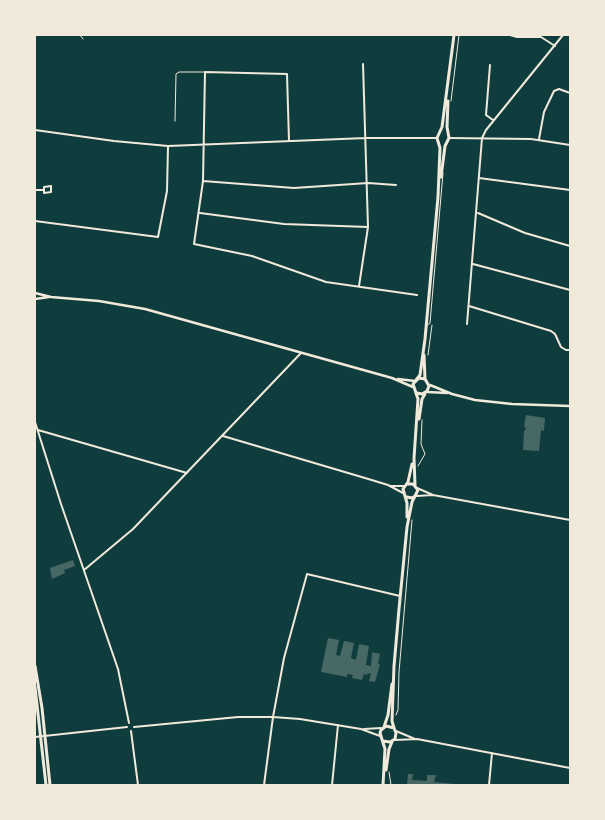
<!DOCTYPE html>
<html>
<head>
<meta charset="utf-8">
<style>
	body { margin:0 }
	#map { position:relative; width:605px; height:820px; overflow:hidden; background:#0f3d3e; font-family:"Public Sans",sans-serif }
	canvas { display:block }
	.frame { position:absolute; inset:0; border:36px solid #f1e9da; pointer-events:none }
</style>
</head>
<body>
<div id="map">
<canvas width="605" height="820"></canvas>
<div class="frame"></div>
</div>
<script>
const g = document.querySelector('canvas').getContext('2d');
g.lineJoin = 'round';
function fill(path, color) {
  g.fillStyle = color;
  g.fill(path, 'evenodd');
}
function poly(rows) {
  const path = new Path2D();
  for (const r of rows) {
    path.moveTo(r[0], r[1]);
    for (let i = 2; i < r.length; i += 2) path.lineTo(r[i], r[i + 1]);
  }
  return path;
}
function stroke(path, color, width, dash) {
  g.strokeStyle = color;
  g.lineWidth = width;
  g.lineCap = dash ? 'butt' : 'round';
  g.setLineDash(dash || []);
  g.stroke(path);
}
fill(poly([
	[526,415,545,418,544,431,541,430,539,451,523,450,524,431,526,429,524,426],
	[73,560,75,566,64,570,65,573,52,579,50,568],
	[328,638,339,640,336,655,340,656,344,641,354,643,351,658,356,660,359,644,369,646,366,665,371,666,372,652,380,654,378,664,380,664,375,682,369,681,371,674,368,673,367,675,364,674,362,680,352,678,353,675,347,674,347,677,321,672],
	[408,774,413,774,412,780,427,781,427,775,436,775,434,782,455,784,455,785,407,785]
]), '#486865');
stroke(poly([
	[451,101,459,35],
	[428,355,432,325],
	[418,466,425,454,421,444,422,420],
	[396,715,398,710,399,672,412,520],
	[389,772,391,785]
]), '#f1e9da', 1);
stroke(poly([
	[80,35,83,39],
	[175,121,176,74,179,72,204,72],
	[426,326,430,323,443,173]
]), '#f1e9da', 1);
stroke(poly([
	[510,35,517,37,541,37,555,46],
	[490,65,486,115,493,120],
	[35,130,114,141,168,146,366,138,437,138],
	[449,138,531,139,570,145],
	[539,139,544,112,554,91,559,89,570,93],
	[289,141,287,74,205,72,203,181,194,244,252,256,326,282,417,295],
	[479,178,570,190],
	[203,181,294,188,368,183,396,185],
	[35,190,44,190,44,193,51,192,51,186,44,187,44,190],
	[200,213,284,224,368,227],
	[478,213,525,233,570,246],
	[35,221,158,237,167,191,168,147],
	[473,264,570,290],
	[359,286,368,227,363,64],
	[469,306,551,331,555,334,561,347,566,350,570,350],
	[467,324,482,138,486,130,563,35],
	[35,422,61,504,118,669,129,723],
	[38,430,187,473],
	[223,436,365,478,388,485,403,493],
	[390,486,405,486],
	[417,488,433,495],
	[416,496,433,495,570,520],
	[84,570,133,529,301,353],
	[134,727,238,717,273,717,300,719,361,729,380,736],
	[364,729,381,728],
	[131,731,138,785],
	[396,731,415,739],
	[35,737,127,727],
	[395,740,417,739,570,768],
	[264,785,273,717,284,658,307,574,400,596],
	[332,785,338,725],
	[489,785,492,753]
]), '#f1e9da', 2);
stroke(poly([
	[35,293,51,297,99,301,145,309,392,378,413,387],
	[35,299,49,297],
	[398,379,415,381],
	[430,385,452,394,475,400,512,404,570,406],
	[427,392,447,393]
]), '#f1e9da', 2.5);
stroke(poly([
	[441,177,445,146,449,138,447,127,448,101],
	[424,355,425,379],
	[416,380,420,375,425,339,438,197,440,148,437,138,442,127,454,35],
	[419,419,422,399,425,394],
	[407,484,413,484,418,490,415,496,412,498,407,497],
	[415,485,414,458,418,399,413,384,419,378,425,379,429,386,427,391,422,394,417,393],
	[407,517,407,503,403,489,408,482,412,464],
	[384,727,388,715,392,684],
	[394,728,392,721,394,666,399,609,407,527,412,502,415,496],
	[383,741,390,742,395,739,396,733,394,728,386,726,381,730,380,733,385,749,383,785],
	[386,770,389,749,392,742]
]), '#f1e9da', 3);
stroke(poly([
	[35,666,42,708,50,785],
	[35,687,46,785]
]), '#f1e9da', 3);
</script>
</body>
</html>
